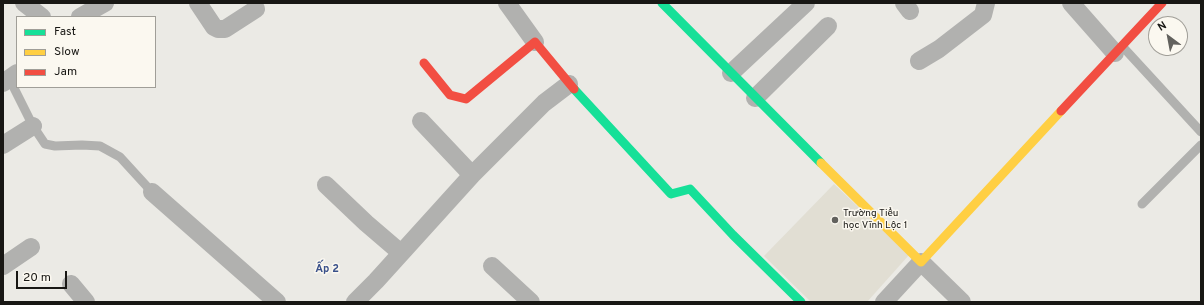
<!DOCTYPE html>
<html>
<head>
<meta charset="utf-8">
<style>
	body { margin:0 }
	#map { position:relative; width:1204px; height:305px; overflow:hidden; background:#ebeae5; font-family:Overpass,sans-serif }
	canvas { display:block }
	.frame { position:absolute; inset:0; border:4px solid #181714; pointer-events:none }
	.legend { position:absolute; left:16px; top:16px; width:140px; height:72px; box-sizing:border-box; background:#fbf8f0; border:1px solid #a09e98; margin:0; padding:5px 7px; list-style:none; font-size:12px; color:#181714 }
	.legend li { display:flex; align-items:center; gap:8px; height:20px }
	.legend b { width:20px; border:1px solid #a09e98 }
	.north { position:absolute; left:1148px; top:16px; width:40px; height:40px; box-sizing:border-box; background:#fbf8f0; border:1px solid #a09e98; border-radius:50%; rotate:328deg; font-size:11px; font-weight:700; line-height:16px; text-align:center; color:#181714 }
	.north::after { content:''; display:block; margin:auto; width:14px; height:18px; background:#62615d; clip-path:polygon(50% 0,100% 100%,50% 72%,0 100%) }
	.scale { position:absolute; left:16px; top:271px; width:51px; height:18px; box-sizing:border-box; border:2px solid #181714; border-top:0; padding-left:5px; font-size:12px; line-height:14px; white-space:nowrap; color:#181714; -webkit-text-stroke:3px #fbf8f0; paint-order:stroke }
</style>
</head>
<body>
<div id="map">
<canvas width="1204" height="305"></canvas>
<div class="frame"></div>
<ul class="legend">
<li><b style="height:5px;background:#16e098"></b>Fast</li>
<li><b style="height:5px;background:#ffcf43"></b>Slow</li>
<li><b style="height:5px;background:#f24e42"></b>Jam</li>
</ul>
<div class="north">N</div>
<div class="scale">20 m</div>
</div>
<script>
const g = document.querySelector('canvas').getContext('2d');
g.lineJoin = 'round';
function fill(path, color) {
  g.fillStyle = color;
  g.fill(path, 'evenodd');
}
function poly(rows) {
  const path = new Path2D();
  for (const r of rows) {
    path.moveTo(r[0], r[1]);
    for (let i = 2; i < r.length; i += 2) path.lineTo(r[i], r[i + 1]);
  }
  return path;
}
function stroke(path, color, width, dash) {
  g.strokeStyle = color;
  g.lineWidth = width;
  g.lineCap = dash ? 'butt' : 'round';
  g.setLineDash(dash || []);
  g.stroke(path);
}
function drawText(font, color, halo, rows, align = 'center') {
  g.font = font + ' Overpass,sans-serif';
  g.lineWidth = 3;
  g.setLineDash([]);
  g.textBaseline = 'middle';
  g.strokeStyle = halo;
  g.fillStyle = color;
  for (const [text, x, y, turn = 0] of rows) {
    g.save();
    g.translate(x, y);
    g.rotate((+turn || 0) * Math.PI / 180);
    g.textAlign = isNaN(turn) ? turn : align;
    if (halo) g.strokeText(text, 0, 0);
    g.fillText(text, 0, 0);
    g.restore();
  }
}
fill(poly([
	[834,184,909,255,867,302,811,302,764,256]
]), '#e1ded3');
stroke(poly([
	[1122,46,1201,132],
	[9,78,33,126,45,144,55,146,82,145,100,146,120,157,152,192],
	[1142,204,1201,145]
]), '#b1b1af', 9);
stroke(poly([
	[24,3,42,17],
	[198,3,214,27,218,29,225,29,256,9],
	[507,3,535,42],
	[904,3,910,11],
	[1071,3,1115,53],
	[80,17,105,3],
	[919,61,939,49,983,15,986,3],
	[731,73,806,3],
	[3,83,17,73],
	[755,98,828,26],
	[421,121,472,175],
	[3,145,33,126],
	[326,185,366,223,401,253],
	[152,192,277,302],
	[3,266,31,247],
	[492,266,531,302],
	[71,284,86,302],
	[355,302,376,281,472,175,544,103,569,84],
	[884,302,921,262,962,302]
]), '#b1b1af', 18);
stroke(poly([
	[662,3,821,163],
	[574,89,671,194,690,189,733,235,801,302]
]), '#16e098', 9);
stroke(poly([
	[821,163,921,262,1061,111]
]), '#ffcf43', 9);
stroke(poly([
	[424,63,450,95,466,99,535,42,574,89],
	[1061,111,1162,3]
]), '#f24e42', 9);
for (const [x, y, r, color] of [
	[835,220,4,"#62615d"]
]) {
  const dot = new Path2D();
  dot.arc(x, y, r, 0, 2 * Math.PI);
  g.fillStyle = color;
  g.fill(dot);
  stroke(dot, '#fbf8f0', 1.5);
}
drawText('10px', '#181714', '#fbf8f0', [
	["Trường Tiểu",843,214],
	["học Vĩnh Lộc 1",843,226]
], 'left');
drawText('bold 11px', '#39508a', '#fbf8f0', [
	["Ấp 2",327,270]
]);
</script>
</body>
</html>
